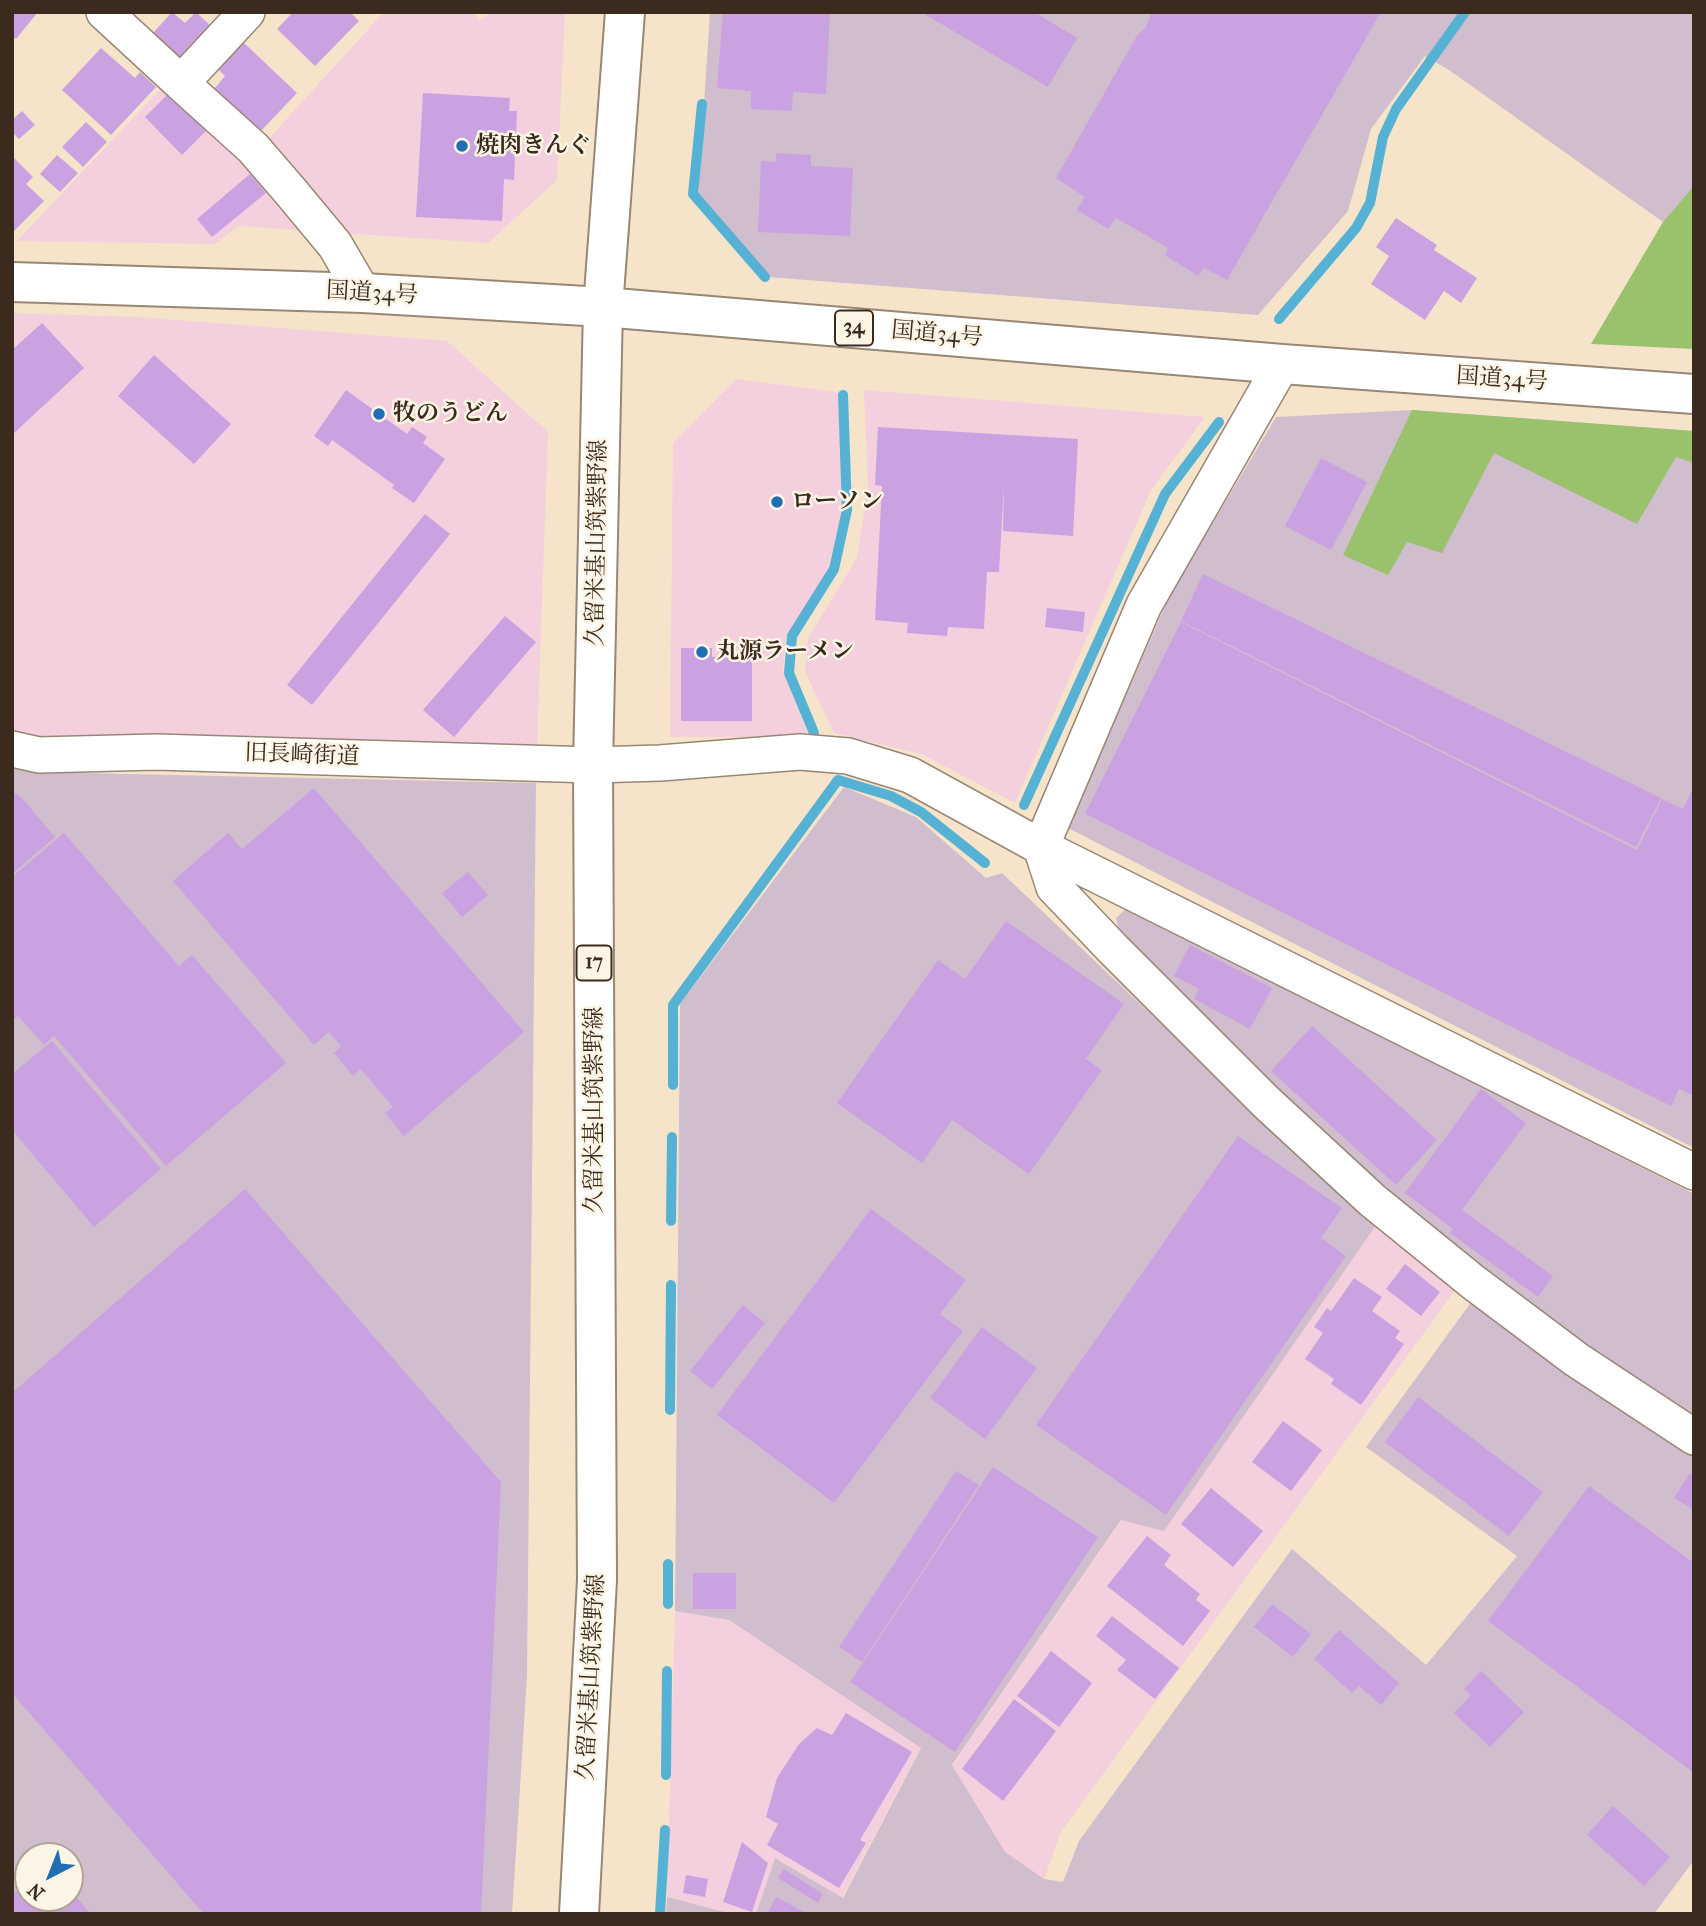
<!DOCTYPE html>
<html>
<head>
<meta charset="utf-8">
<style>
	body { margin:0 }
	#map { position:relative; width:1706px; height:1926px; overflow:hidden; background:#f6e4ca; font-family:"IM FELL French Canon",serif }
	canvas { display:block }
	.frame { position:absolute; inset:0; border:14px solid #3b2a1e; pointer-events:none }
	.north { position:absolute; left:14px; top:1842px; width:70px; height:70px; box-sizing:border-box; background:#fcf5e5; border:2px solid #afa495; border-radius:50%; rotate:222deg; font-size:19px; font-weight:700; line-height:28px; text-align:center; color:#3b2a1e }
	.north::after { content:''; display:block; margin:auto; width:24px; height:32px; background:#1f6fb2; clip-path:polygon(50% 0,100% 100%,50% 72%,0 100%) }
</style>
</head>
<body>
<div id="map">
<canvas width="1706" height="1926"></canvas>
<div class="frame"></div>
<div class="north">N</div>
</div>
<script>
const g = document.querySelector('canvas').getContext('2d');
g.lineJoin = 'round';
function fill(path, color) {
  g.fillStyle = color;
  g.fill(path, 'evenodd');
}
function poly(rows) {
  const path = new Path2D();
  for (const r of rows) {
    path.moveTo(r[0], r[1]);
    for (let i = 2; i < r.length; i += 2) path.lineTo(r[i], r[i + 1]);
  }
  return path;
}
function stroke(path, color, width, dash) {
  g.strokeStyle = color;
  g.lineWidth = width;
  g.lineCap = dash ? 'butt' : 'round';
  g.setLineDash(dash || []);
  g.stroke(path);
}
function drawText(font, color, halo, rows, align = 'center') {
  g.font = font + ' "IM FELL French Canon","Noto Serif JP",serif';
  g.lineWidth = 5;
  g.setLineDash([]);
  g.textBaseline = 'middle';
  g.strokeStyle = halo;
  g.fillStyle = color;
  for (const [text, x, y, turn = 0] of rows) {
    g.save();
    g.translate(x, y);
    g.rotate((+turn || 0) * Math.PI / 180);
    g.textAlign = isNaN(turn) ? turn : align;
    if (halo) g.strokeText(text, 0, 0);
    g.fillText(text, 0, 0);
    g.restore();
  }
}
fill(poly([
	[384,12,472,12,480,20,492,12,565,12,557,180,488,243,239,226,215,244,17,241,169,80,250,159],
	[12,313,137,317,447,341,548,432,537,745,38,740,12,730],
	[736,379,838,392,843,510,826,576,786,636,783,671,809,737,670,737,673,443],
	[864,390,1205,417,1151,490,1015,803,921,754,834,733,805,672,808,638,857,558,868,488],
	[1379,1221,1456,1289,1061,1832,1044,1879,1005,1853,952,1766,1122,1520,1164,1530],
	[675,1611,729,1620,921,1747,842,1898,776,1858,756,1914,733,1914,667,1897]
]), '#f4cfde');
fill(poly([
	[710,12,1694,12,1694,189,1663,222,1449,70,1425,56,1371,129,1348,211,1258,315,768,277,698,196],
	[1412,410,1694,431,1694,1148,1068,828,1170,595,1276,417],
	[12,766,35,772,536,783,527,1676,512,1914,12,1914],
	[28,1856,70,1856,70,1898,28,1898],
	[844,787,916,817,986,878,1002,873,1255,1113,1379,1221,1164,1531,1121,1520,952,1765,1005,1852,1044,1879,1063,1882,1079,1841,1292,1549,1426,1665,1517,1556,1366,1447,1472,1301,1694,1452,1694,1860,1654,1914,756,1914,775,1858,843,1898,921,1748,729,1620,675,1611,680,1004],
	[1128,907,1694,1194,1694,1418,1586,1349,1375,1180,1121,939,1116,918],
	[667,1897,733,1914,666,1914]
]), '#d0bdce');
fill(poly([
	[1692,188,1694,349,1591,344,1663,222],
	[1412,410,1694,431,1694,463,1676,457,1637,524,1494,453,1442,553,1407,542,1388,575,1343,555]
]), '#9ac16c');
stroke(poly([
	[702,104,693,194,765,277],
	[1279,319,1356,228,1370,203,1383,137,1396,109,1465,12],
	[814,733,789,673,792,636,834,569,847,510,843,395],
	[1024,805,1165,494,1219,422],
	[673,1085,673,1005,838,780,891,796,921,812,985,863],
	[671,1221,672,1137],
	[670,1410,671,1285],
	[668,1604,668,1564],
	[666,1775,667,1671],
	[660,1914,665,1830]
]), '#56b2d4', 10);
fill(poly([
	[12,12,38,12,16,39,12,36],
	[172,12,185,23,196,12,213,28,182,61,153,33],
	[293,12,350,12,359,21,315,66,277,29],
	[723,12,830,12,826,94,793,92,792,111,751,109,751,91,717,88],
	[921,12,1034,12,1077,38,1048,87],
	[1152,12,1381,12,1227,280,1204,268,1198,276,1165,255,1168,248,1116,218,1108,229,1077,210,1085,197,1056,178,1138,34,1145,29],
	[243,42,297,93,260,132,214,89,225,76,218,69],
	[101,48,135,78,140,72,156,87,111,135,62,90],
	[169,93,206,131,182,155,145,117],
	[423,93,510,98,509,111,517,111,514,180,504,179,502,221,416,217],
	[22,111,35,125,19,139,12,132,12,120],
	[86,122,107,142,83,167,62,147],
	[776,153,811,155,811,166,853,168,850,236,758,232,761,161,776,162],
	[57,155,78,173,60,192,40,174],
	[12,156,33,177,26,184,44,201,12,233],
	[250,174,266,193,212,237,197,219],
	[1396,218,1437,245,1434,250,1477,278,1461,303,1444,291,1425,320,1371,284,1389,256,1376,247],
	[42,323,84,368,12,435,12,350],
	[154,355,231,424,194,464,118,396],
	[346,390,407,434,412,427,427,437,423,443,445,459,414,503,392,488,394,485,332,440,328,446,314,436],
	[878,427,1078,439,1073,536,1003,531,1004,485,999,572,987,572,984,629,948,627,947,636,907,633,908,623,875,620,882,486,875,485],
	[1321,458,1367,482,1331,550,1285,526],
	[425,514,450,534,312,705,287,685],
	[1203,574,1661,798,1636,847,1181,621],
	[1047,608,1085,612,1083,632,1045,627],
	[505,616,536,642,454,737,423,710],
	[1181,622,1637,850,1662,799,1683,809,1694,787,1694,1096,1679,1089,1671,1106,1085,814],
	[681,648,712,648,712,657,752,656,752,721,681,721],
	[314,788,524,1032,404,1136,385,1113,393,1107,361,1069,353,1076,334,1053,341,1046,329,1032,314,1045,173,881,228,833,242,849],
	[12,791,22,798,55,837,12,874],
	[64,833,179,966,192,955,286,1063,166,1166,54,1036,44,1045,18,1016,12,1020,12,877],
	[468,872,488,895,462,917,442,893],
	[1006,921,1124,1004,1086,1059,1102,1070,1029,1174,952,1120,922,1163,837,1103,938,960,965,979],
	[1190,945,1272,988,1250,1029,1194,999,1199,989,1174,976],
	[1312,1026,1437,1140,1396,1185,1271,1071],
	[52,1041,161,1169,94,1227,12,1130,12,1074],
	[1481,1089,1526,1123,1462,1210,1553,1276,1538,1297,1450,1233,1453,1229,1405,1193],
	[1238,1136,1342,1208,1321,1238,1346,1256,1166,1515,1036,1425],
	[245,1189,501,1482,481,1914,204,1914,12,1693,12,1393],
	[871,1209,966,1280,940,1314,963,1331,834,1503,717,1415],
	[1405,1264,1440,1292,1421,1316,1386,1289],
	[1354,1278,1382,1297,1372,1311,1400,1331,1395,1338,1404,1344,1361,1405,1331,1384,1334,1379,1305,1359,1323,1333,1314,1327,1327,1308,1331,1311],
	[743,1305,765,1323,712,1389,690,1371],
	[982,1327,1037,1368,985,1439,930,1398],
	[1418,1397,1543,1492,1509,1536,1385,1442],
	[1283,1421,1322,1450,1291,1491,1252,1462],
	[993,1467,1098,1537,955,1752,850,1682],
	[956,1471,979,1485,862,1662,839,1647],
	[1689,1474,1694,1477,1694,1510,1674,1498],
	[1589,1486,1694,1563,1694,1773,1488,1621],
	[1211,1488,1263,1531,1233,1567,1181,1524],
	[1147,1536,1171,1555,1164,1565,1200,1594,1196,1600,1210,1611,1183,1646,1107,1586],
	[693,1573,736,1573,736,1609,693,1609],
	[1272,1604,1311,1634,1293,1657,1254,1627],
	[1112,1616,1179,1668,1155,1699,1117,1670,1126,1660,1096,1636],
	[1339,1630,1399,1683,1381,1705,1359,1686,1352,1693,1314,1659],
	[1051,1651,1092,1683,1059,1727,1017,1696],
	[1481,1671,1524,1712,1490,1747,1454,1713,1471,1695,1464,1689],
	[1014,1699,1056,1731,1003,1801,962,1769],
	[846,1713,912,1752,860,1840,866,1843,839,1888,767,1845,778,1824,766,1817,777,1778,799,1744,817,1728,832,1735],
	[1613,1806,1670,1857,1644,1886,1587,1835],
	[742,1842,768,1863,752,1912,723,1902],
	[784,1869,823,1894,818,1903,778,1878],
	[686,1875,708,1879,705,1897,683,1893],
	[28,1881,28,1898,70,1898,70,1890,91,1914,12,1914,12,1895],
	[776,1897,808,1914,767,1914]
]), '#cba2e1');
const minor = poly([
	[104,12,181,83,247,12],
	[181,83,253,148,291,192,335,245,363,293],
	[1282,364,1144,605,1041,847,1054,887,1113,949,1266,1102,1372,1200,1473,1282,1577,1360,1694,1437],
	[12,749,39,755,156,752,593,765,660,763,800,752,848,756,910,775,1041,847,1694,1172]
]);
const primary = poly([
	[579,1914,597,1580,593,765,603,307,625,12]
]);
const trunk = poly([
	[12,282,363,293,603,307,1282,364,1694,394]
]);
stroke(minor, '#988774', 38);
stroke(primary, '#988774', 42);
stroke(trunk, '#988774', 42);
stroke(minor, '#fff', 35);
stroke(primary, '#fff', 38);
stroke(trunk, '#fff', 38);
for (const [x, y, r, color] of [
	[462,146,7,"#1f6fb2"],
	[379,414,7,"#1f6fb2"],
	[777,502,7,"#1f6fb2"],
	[702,652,7,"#1f6fb2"]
]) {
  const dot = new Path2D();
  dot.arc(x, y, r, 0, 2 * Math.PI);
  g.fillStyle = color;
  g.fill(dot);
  stroke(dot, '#fcf5e5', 2.5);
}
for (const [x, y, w] of [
	[854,328,38],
	[594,963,35]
]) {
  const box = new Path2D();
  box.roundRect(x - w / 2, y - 17.5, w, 35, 5);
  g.fillStyle = '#fcf5e5';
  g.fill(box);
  stroke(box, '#3b2a1e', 2);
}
drawText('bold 21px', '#3b2a1e', null, [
	["34",854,328],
	["17",594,963]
]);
drawText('bold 23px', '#3b2a1e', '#fcf5e5', [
	["焼肉きんぐ",476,146],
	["牧のうどん",393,414],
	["ローソン",791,502],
	["丸源ラーメン",716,652]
], 'left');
drawText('23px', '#3b2a1e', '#fcf5e5', [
	["国道34号",372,294,3],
	["国道34号",937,335,5],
	["国道34号",1502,380,4],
	["久留米基山筑紫野線",598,543,-89],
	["旧長崎街道",302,756,2],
	["久留米基山筑紫野線",595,1110,-90],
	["久留米基山筑紫野線",592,1677,-87]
]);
</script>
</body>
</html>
